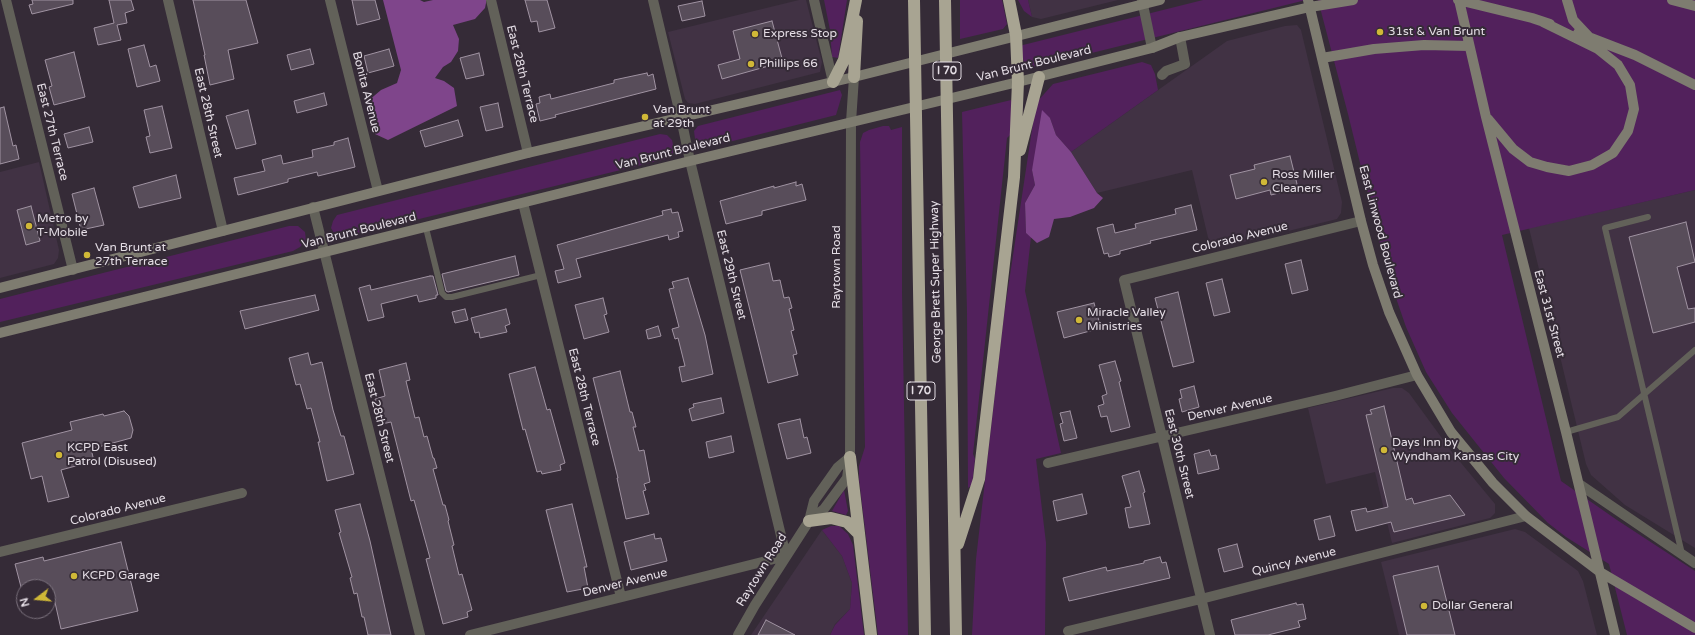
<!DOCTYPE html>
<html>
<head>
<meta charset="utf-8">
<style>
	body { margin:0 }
	#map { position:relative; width:1695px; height:635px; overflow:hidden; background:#352b37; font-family:"Varela Round",sans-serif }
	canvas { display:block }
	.north { position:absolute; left:16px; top:579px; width:40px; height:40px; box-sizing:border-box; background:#352b37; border:1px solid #7b727d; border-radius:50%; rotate:254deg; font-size:11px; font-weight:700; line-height:16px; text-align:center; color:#e4dde5 }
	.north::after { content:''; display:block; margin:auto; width:14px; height:18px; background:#d0b837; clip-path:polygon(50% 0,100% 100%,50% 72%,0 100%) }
</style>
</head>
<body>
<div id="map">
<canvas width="1695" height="635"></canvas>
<div class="north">N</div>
</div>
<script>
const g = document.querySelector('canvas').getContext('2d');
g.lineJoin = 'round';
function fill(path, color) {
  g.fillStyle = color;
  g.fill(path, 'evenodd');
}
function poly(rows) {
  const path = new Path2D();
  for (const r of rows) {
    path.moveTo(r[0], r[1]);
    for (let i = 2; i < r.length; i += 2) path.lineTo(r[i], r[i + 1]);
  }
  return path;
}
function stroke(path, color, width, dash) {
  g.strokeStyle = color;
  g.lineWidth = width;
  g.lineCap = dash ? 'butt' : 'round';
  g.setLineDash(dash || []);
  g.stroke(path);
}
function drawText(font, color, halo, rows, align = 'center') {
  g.font = font + ' "Varela Round",sans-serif';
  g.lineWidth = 4;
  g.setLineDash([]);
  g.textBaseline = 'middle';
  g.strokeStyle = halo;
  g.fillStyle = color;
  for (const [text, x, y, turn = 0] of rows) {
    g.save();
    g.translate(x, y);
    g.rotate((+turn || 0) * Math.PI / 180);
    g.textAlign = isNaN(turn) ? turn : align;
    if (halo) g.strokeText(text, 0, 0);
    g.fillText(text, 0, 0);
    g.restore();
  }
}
fill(poly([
	[799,0,806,0,822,62,820,72,695,104,688,103,685,99,668,32],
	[1028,0,1118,0,1041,19,1032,17],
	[1297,25,1301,30,1342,202,1341,213,1337,219,1211,250,1192,170,1097,193,1071,152,1227,41,1285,26],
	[39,162,59,250,58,258,54,264,0,278,0,172],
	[1695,190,1695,548,1625,505,1591,475,1586,464,1529,228],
	[1393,388,1402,388,1409,393,1452,452,1495,504,1495,513,1490,518,1392,543,1375,472,1326,484,1308,408],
	[1515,529,1525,532,1578,571,1583,581,1597,635,1399,635,1381,562],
	[822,530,842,556,852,583,850,609,835,624,830,635,751,635]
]), '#413244');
fill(poly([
	[824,0,847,0,838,58,832,57,830,30],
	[960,0,1002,0,1007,24,1003,29,960,39],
	[1018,0,1028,0,1032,17,1024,11],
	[1203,0,1306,0,1027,69,1025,67,1020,47,1023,45],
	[1318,0,1695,0,1695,190,1502,235,1561,481,1617,520,1695,571,1695,635,1627,635,1609,564,1566,537,1548,523,1504,478,1452,413,1426,372,1406,327,1386,269,1348,114],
	[1142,62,1151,65,1155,74,1158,90,1071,152,1056,135,1050,118,1032,170,1035,185,1025,203,1026,233,1031,237,1025,291,1061,453,1036,459,1046,543,1045,635,972,635,976,559,1004,315,1036,103,1053,84],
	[840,90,842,95,836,115,705,148,698,144,695,139,694,131,698,126],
	[1011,100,1013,103,1011,134,1007,138,973,454,975,459,972,485,968,488,967,312,962,112],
	[883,126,889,126,891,130,902,127,902,291,908,635,878,635,859,479,859,466,865,447,860,142,863,133,869,130],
	[660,134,667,135,672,140,674,149,672,156,666,159,341,238,335,235,331,228,333,221,337,215],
	[289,226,298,226,305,232,306,240,300,247,293,251,0,322,0,299],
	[844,490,848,511,846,515,832,511],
	[831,526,839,526,848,534,853,545,864,635,830,635,835,625,850,609,852,583,842,556,822,530]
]), '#52215c');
fill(poly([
	[383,0,420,0,424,2,433,0,486,0,486,3,485,8,475,19,453,25,459,39,458,51,451,62,443,67,435,78,444,81,454,88,457,106,388,140,375,134,370,117,368,101,381,90,397,83,401,70],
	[1042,110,1050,118,1056,135,1071,152,1097,193,1103,198,1094,208,1070,217,1054,219,1049,237,1037,243,1026,233,1025,203,1035,185,1032,170]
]), '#7f458b');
const building = poly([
	[32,0,73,0,73,4,32,14,29,5,33,4,32,0],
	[109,0,131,0,134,10,125,13,127,23,117,25,121,40,98,45,94,28,114,23,109,0],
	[193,0,246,0,258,43,228,50,234,79,210,85,204,55,205,55,193,0],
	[352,0,375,0,380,19,357,25,352,0],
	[525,0,547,0,555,28,539,32,537,21,531,22,525,0],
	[702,1,705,16,682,21,678,6,702,1],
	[772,21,783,62,722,79,718,65,740,59,733,31,772,21],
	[144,45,150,67,156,65,160,81,137,87,128,49,144,45],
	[310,49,314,64,291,70,287,55,310,49],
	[389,49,394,66,368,73,364,56,389,49],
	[74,52,85,97,54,105,49,87,52,86,45,60,74,52],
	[479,53,484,75,466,79,460,58,479,53],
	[647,73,648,76,653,74,656,89,555,115,556,117,540,121,536,104,540,103,539,97,550,94,551,99,614,83,614,80,647,73],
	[324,93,327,105,297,113,294,101,324,93],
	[498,103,503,127,486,131,480,107,498,103],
	[162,106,172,148,150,153,146,137,150,136,144,110,162,106],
	[4,107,13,146,16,145,19,159,0,164,0,108,4,107],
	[248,110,256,144,236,149,226,116,248,110],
	[458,120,463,136,425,147,420,131,458,120],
	[89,127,93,142,68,148,64,134,89,127],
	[348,138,355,167,318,176,317,172,288,179,288,182,238,195,234,178,265,171,262,160,281,155,283,164,313,157,312,150,334,145,334,142,348,138],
	[1290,156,1298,188,1271,195,1270,190,1236,199,1230,175,1255,169,1254,165,1290,156],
	[176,175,181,198,139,208,133,187,176,175],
	[796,182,796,186,802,184,806,200,762,211,762,215,726,224,720,201,774,186,774,188,796,182],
	[94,188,104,225,81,230,72,194,94,188],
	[1191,205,1197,230,1150,241,1151,243,1120,251,1120,254,1109,257,1108,253,1104,254,1097,228,1113,224,1115,233,1136,228,1135,224,1176,214,1175,209,1191,205],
	[31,206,40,241,26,245,17,210,31,206],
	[671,209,672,213,678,212,683,231,678,232,679,237,669,240,668,235,576,259,581,277,558,283,555,271,564,269,557,245,663,215,662,211,671,209],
	[1686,222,1695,262,1677,267,1688,309,1695,308,1695,322,1653,333,1629,237,1686,222],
	[515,256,519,275,448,292,446,291,442,274,515,256],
	[1301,260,1308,290,1292,294,1285,264,1301,260],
	[769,263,773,281,780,280,784,298,789,297,792,308,789,309,794,330,791,331,797,354,793,355,798,375,768,383,740,270,769,263],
	[430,276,433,276,438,295,436,295,436,298,419,302,417,295,381,304,384,317,368,321,359,288,370,285,371,290,430,276],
	[688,278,705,335,713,374,682,382,679,367,685,366,678,338,675,339,672,329,679,327,669,289,674,288,672,282,688,278],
	[1222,279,1230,312,1214,316,1206,283,1222,279],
	[1178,292,1194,362,1173,367,1155,298,1178,292],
	[315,295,319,310,245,329,240,311,315,295],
	[603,298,607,314,604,315,609,332,584,339,575,305,603,298],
	[1094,303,1101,328,1064,338,1057,312,1094,303],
	[465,309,468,320,455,323,452,312,465,309],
	[506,309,510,324,505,326,507,332,480,338,479,332,475,333,471,318,506,309],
	[658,326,661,336,648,339,646,330,658,326],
	[308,353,311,365,322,362,333,410,341,436,344,436,354,474,327,481,318,442,320,442,311,408,307,409,300,384,296,385,289,358,308,353],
	[1115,361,1121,381,1119,382,1130,427,1111,432,1107,416,1101,417,1098,406,1104,404,1102,396,1107,394,1099,365,1115,361],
	[406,363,410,380,406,381,415,418,419,417,424,437,427,436,433,458,434,458,437,468,433,469,443,505,445,505,449,520,448,521,454,545,452,546,459,575,462,574,472,610,467,612,468,617,443,624,426,559,430,558,414,500,411,501,391,422,382,424,375,399,385,396,379,370,406,363],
	[535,367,547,410,550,409,565,463,560,465,561,470,542,474,541,471,537,472,525,429,523,430,509,374,535,367],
	[620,371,630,412,632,412,636,427,633,427,639,451,644,450,650,482,644,484,646,490,643,491,649,514,626,519,617,478,618,478,593,378,620,371],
	[1194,386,1199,407,1182,412,1179,399,1182,398,1180,390,1194,386],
	[721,398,724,413,692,421,689,409,694,407,693,404,721,398],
	[1384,406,1406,500,1412,498,1414,504,1450,495,1465,515,1394,532,1391,522,1356,531,1351,511,1366,508,1367,512,1388,507,1366,415,1372,414,1370,410,1384,406],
	[124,411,129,416,133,430,131,438,91,449,94,461,61,470,69,497,48,502,42,476,31,479,22,443,72,430,70,422,103,414,104,416,124,411],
	[1070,411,1077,438,1064,441,1060,424,1063,423,1060,413,1070,411],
	[800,419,804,438,807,437,811,453,787,459,778,424,800,419],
	[731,436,734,452,709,458,706,442,731,436],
	[1209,450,1211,456,1216,455,1219,469,1198,474,1194,454,1209,450],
	[1139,471,1145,492,1143,493,1150,524,1129,528,1125,508,1131,507,1122,476,1139,471],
	[1082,494,1087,514,1057,521,1053,501,1082,494],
	[360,504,370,541,391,635,368,635,364,617,362,617,357,593,354,594,350,578,352,577,339,533,341,532,335,510,360,504],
	[572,504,587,567,584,567,588,588,567,592,546,510,572,504],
	[1330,516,1335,536,1319,540,1314,520,1330,516],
	[654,534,655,539,661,538,667,561,631,570,624,542,654,534],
	[121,542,138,611,61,629,52,589,48,590,48,587,21,587,15,564,43,557,44,561,121,542],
	[1237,544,1243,567,1224,572,1218,549,1237,544],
	[1160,557,1162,563,1166,562,1170,578,1069,601,1063,578,1106,567,1107,571,1144,563,1144,561,1160,557],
	[1438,566,1455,635,1407,635,1393,576,1438,566],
	[1296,603,1297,605,1303,604,1306,619,1298,621,1300,627,1268,635,1235,635,1231,620,1296,603],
	[766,620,795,635,758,635,766,620]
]);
fill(building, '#584d5a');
stroke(building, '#a093a2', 1);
stroke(poly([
	[1648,217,1605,228,1682,554],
	[426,228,442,293,446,297,452,297,541,275],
	[1566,432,1618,417,1695,350]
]), '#626159', 6);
stroke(poly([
	[6,0,73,270],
	[168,0,223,231],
	[330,0,378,191],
	[491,0,528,153],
	[814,0,833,82],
	[1142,0,1152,48],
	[1162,75,1166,71,1185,64,1180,37],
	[523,203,621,597],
	[313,207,420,635],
	[1048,463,1335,396,1417,375],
	[1579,484,1695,563],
	[809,521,824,509,847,478,850,457,851,122,854,77],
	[0,552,242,493],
	[1068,631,1201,599,1526,516],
	[470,635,786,556,690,161,681,118,653,0],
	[738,635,755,605,809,521,814,501,838,467,850,457],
	[1210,635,1124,280,1361,221]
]), '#626159', 10);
stroke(poly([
	[1308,0,1361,221,1373,265,1389,312,1417,375,1451,432,1493,483,1526,516,1600,572,1695,628],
	[1458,0,1532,18,1550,24],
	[1459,0,1486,117,1566,432,1615,635],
	[1567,0,1573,20,1589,37],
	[1672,0,1695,6],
	[1578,33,1635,55,1695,85],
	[1322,58,1374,49,1424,45,1469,46],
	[1488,119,1513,149,1530,162,1547,167,1569,171,1592,165,1613,153,1628,131,1634,109,1630,85,1618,65,1598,49,1543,22],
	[0,288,528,153,854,77,1160,0],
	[0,333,690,161,1018,82,1152,48,1180,37,1310,7,1353,0]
]), '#7e7c70', 10);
stroke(poly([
	[914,0,925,635],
	[945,0,956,635],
	[854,77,857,21],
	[833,82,844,60,856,0],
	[1020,150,1039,77],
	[850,457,871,635],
	[809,521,831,518,847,522,859,534],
	[958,544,979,479,1014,177,1018,82,1016,35,1009,0]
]), '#a8a492', 12);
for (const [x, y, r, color] of [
	[1380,32,4,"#d0b837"],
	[755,34,4,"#d0b837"],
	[751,64,4,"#d0b837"],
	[645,117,4,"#d0b837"],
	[1264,182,4,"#d0b837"],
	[29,226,4,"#d0b837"],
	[87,255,4,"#d0b837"],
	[1079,320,4,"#d0b837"],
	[1384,450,4,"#d0b837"],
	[59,455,4,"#d0b837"],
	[74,576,4,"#d0b837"],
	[1424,606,4,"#d0b837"]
]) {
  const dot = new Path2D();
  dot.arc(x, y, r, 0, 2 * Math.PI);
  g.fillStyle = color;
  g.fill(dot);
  stroke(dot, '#352b37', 1.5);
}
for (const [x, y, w] of [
	[947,71,28],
	[921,391,28]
]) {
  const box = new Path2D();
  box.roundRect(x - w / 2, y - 9, w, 18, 3);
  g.fillStyle = '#352b37';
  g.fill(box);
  stroke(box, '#e4dde5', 1);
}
drawText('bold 11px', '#e4dde5', null, [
	["I 70",947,71],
	["I 70",921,391]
]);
drawText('12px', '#e4dde5', '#352b37', [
	["31st & Van Brunt",1388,32],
	["Express Stop",763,34],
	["Phillips 66",759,64],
	["Van Brunt",653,110],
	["at 29th",653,124],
	["Ross Miller",1272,175],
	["Cleaners",1272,189],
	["Metro by",37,219],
	["T-Mobile",37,233],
	["Van Brunt at",95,248],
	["27th Terrace",95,262],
	["Miracle Valley",1087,313],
	["Ministries",1087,327],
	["Days Inn by",1392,443],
	["Wyndham Kansas City",1392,457],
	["KCPD East",67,448],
	["Patrol (Disused)",67,462],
	["KCPD Garage",82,576],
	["Dollar General",1432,606]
], 'left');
drawText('12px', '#e4dde5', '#352b37', [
	["Van Brunt Boulevard",1034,64,-14],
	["East 28th Terrace",522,74,76],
	["Bonita Avenue",366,92,76],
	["East 28th Street",208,113,77],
	["East 27th Terrace",52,132,76],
	["Van Brunt Boulevard",673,152,-14],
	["Van Brunt Boulevard",359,231,-14],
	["East Linwood Boulevard",1380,232,75],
	["Colorado Avenue",1240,238,-14],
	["Raytown Road",837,267,-90],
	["East 29th Street",731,275,76],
	["George Brett Super Highway",936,282,-91],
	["East 31st Street",1549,314,75],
	["East 28th Terrace",584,397,76],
	["Denver Avenue",1230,408,-13],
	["East 28th Street",379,418,76],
	["East 30th Street",1179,454,76],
	["Colorado Avenue",118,510,-14],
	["Quincy Avenue",1294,562,-14],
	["Raytown Road",762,570,-58],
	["Denver Avenue",625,583,-14]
]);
</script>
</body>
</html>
